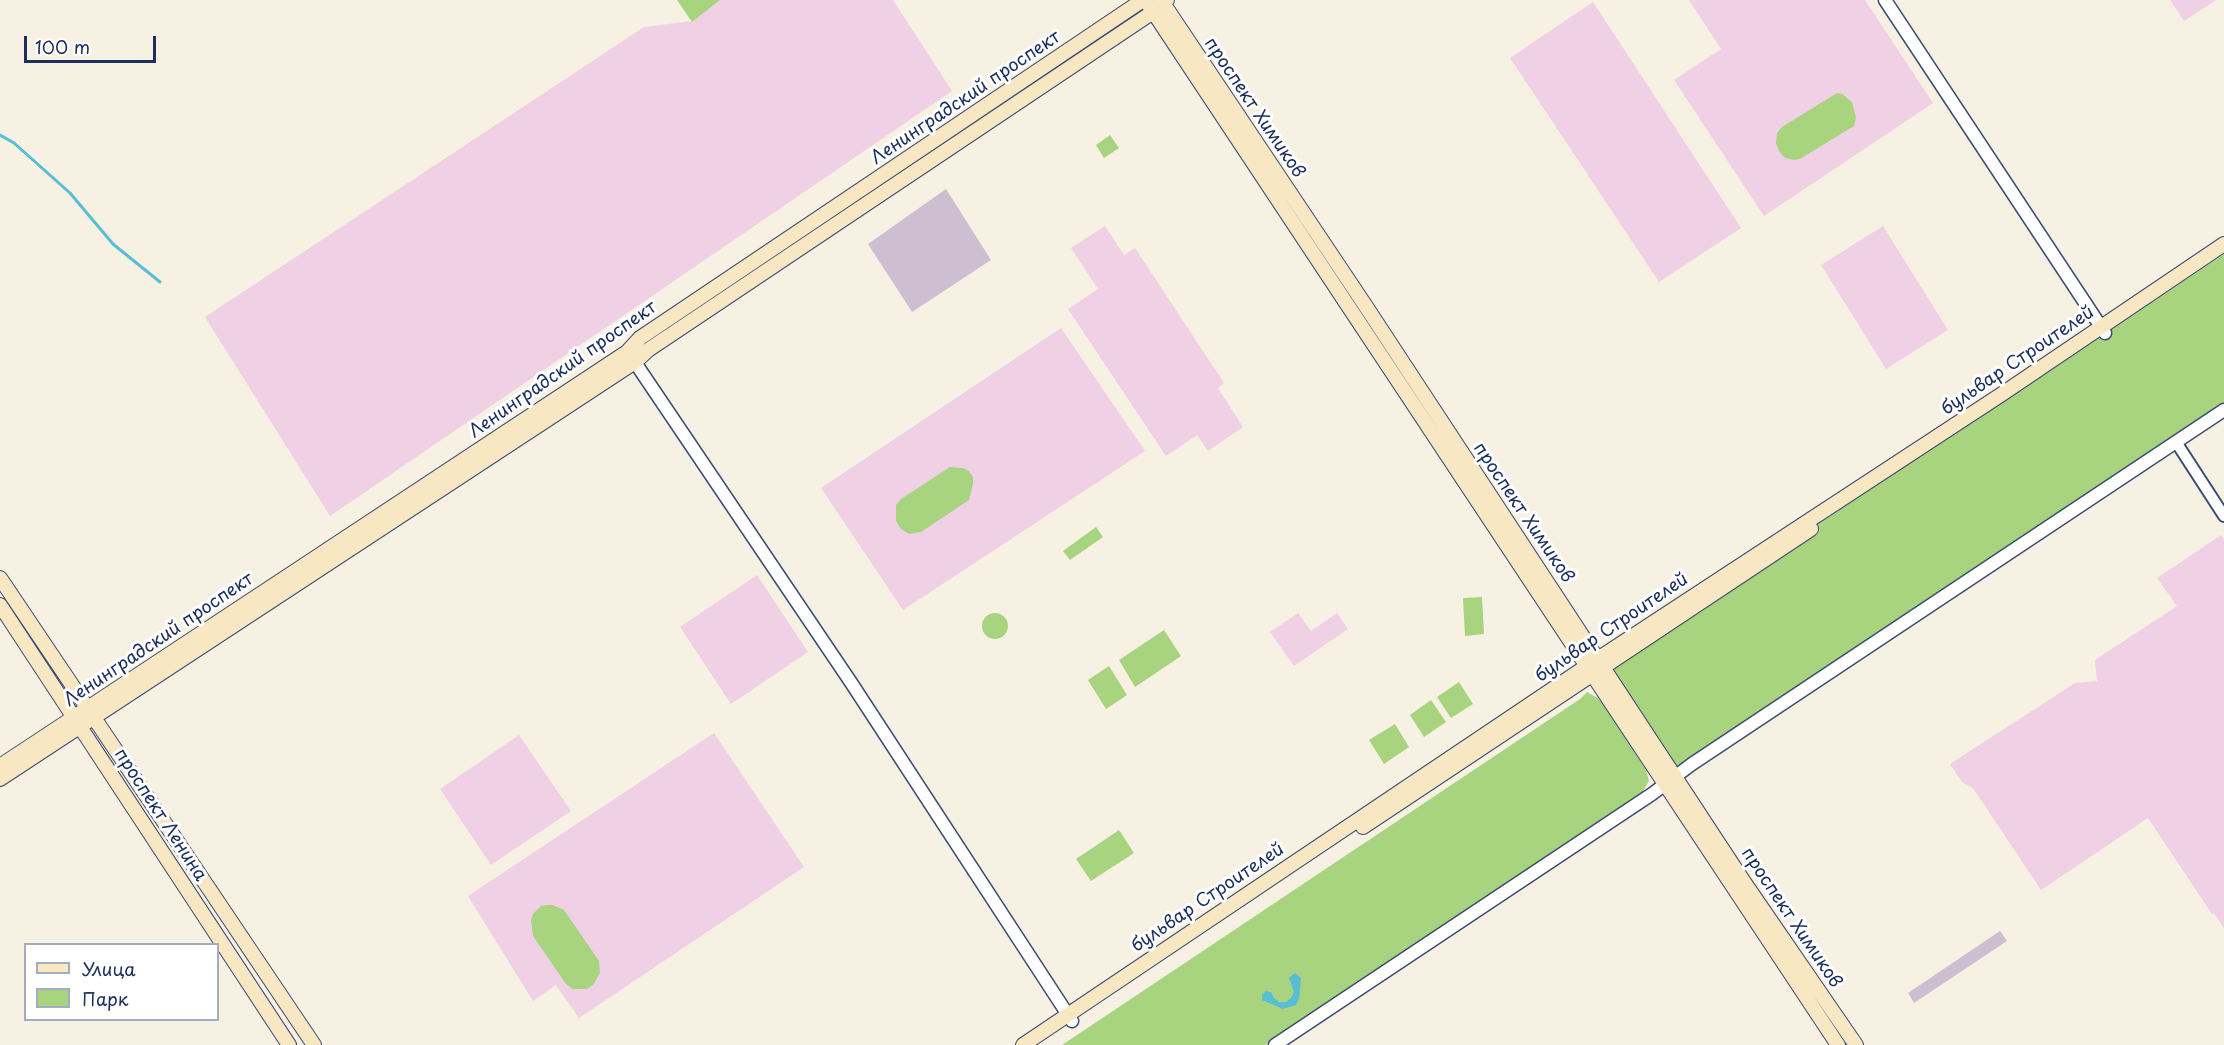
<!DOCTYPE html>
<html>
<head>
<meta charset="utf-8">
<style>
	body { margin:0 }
	#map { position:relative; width:2224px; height:1045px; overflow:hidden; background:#f6f1e2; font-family:"Playpen Sans",sans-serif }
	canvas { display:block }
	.legend { position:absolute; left:24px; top:943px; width:195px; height:78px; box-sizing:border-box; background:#fff; border:2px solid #a4acbf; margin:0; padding:8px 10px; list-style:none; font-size:18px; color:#1b2f5e }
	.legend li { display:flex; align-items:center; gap:12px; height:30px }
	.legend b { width:30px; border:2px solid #a4acbf }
	.scale { position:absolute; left:24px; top:36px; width:132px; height:27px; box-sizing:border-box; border:3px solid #1b2f5e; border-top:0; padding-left:8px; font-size:18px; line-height:21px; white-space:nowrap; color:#1b2f5e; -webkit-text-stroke:4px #fff; paint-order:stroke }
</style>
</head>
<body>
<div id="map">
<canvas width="2224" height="1045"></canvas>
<ul class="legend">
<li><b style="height:8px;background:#f7e8c3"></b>Улица</li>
<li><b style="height:16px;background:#a9d47f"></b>Парк</li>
</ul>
<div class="scale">100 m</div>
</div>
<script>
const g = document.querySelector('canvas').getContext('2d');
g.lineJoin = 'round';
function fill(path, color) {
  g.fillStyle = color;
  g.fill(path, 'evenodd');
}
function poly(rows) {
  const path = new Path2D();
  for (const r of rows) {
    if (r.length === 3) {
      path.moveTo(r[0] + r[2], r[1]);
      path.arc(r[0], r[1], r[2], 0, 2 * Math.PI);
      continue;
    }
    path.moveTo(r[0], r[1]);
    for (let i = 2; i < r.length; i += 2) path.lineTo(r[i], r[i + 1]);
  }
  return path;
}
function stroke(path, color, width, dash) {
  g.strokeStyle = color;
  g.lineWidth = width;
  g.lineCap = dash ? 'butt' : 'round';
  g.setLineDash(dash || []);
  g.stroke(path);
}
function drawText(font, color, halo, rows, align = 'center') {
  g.font = font + ' "Playpen Sans",sans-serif';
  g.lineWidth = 6;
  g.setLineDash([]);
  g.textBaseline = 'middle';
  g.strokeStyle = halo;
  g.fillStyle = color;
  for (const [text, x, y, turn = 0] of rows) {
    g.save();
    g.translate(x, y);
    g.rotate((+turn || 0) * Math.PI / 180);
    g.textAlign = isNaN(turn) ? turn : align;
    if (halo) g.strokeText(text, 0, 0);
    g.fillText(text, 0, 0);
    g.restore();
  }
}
fill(poly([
	[720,0,893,0,952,91,330,516,205,317,644,27,692,21],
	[1689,0,1865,0,1933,103,1764,216,1674,80,1721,49],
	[2170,0,2216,0,2184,21],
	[1593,2,1741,228,1659,282,1510,58],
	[1105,226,1124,255,1135,248,1224,383,1218,388,1243,427,1208,451,1197,435,1166,456,1068,309,1098,289,1071,248],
	[1883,226,1948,330,1886,369,1821,265],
	[1061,328,1145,451,903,610,821,488],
	[2221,535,2224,539,2224,928,2214,913,2212,914,2148,818,2041,890,1973,788,1962,782,1950,764,2075,683,2097,681,2095,660,2177,606,2157,578],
	[757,575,808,652,731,704,680,627],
	[1298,613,1311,631,1337,613,1348,629,1294,666,1270,632],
	[714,733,804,867,579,1018,556,985,533,1001,468,896],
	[519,735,571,811,491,865,440,789]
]), '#f0d0e5');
fill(poly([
	[946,189,991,260,912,312,868,244],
	[2000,931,2007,941,1914,1003,1908,993]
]), '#cebed2');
fill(poly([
	[677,0,720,0,692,22],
	[1837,93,1842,94,1852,102,1856,118,1854,126,1800,159,1794,160,1785,158,1779,151,1776,143,1777,133,1782,127],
	[1110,135,1119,148,1104,158,1096,145],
	[2224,254,2224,410,1676,778,1603,667],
	[950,467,963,468,969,471,973,477,973,484,969,500,921,532,909,534,901,529,896,521,896,505,901,499],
	[1096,527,1103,537,1070,560,1063,551],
	[1482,597,1484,634,1465,636,1463,598],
	[995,626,13],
	[1164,630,1181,656,1135,687,1119,660],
	[1109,666,1127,695,1106,709,1088,680],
	[1459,682,1473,704,1451,718,1437,697],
	[1587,692,1601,700,1646,770,1649,781,1640,796,1265,1045,1062,1045,1580,699],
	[1431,700,1446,722,1424,737,1410,715],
	[1395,724,1409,747,1384,764,1369,740],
	[1119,830,1134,853,1091,881,1076,859],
	[547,905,553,905,564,910,599,961,600,973,593,985,587,989,572,989,566,984,533,936,531,920,533,914,541,906]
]), '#a9d47f');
fill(poly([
	[1295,973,1301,978,1299,999,1296,1005,1283,1009,1262,1000,1262,995,1266,991,1271,992,1274,998,1279,1002,1286,1002,1291,998,1294,992,1289,978]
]), '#58bed6');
stroke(poly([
	[0,135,14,143,70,193,113,244,160,282]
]), '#58bed6', 3);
const minor = poly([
	[2176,442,2224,516]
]);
const tertiary = poly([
	[1885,0,2105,333],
	[630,355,852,684,1072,1021],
	[1275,1045,1652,794,1692,764,2224,410]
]);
const secondary = poly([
	[1161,0,1365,305,1744,882,1856,1045],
	[1148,4,1838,1045],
	[0,578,314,1045],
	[0,605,289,1045],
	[0,766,627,352,640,338,1143,0],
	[0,779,635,362,648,350,1153,12,1167,0],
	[1363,827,1811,529],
	[1023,1045,1587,666,2002,394,2224,244]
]);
stroke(minor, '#3c4c72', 14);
stroke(tertiary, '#3c4c72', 15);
stroke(secondary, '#3c4c72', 16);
stroke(minor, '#fff', 10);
stroke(tertiary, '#fff', 12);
stroke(secondary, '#f7e8c3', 14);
drawText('18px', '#1b2f5e', '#fff', [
	["Ленинградский проспект",966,98,-34],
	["проспект Химиков",1254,108,56],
	["бульвар Строителей",2018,361,-34],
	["Ленинградский проспект",563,370,-35],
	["проспект Химиков",1523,513,56],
	["бульвар Строителей",1612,628,-34],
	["Ленинградский проспект",159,640,-34],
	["проспект Ленина",160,815,57],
	["бульвар Строителей",1208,898,-34],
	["проспект Химиков",1791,918,56]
]);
</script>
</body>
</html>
